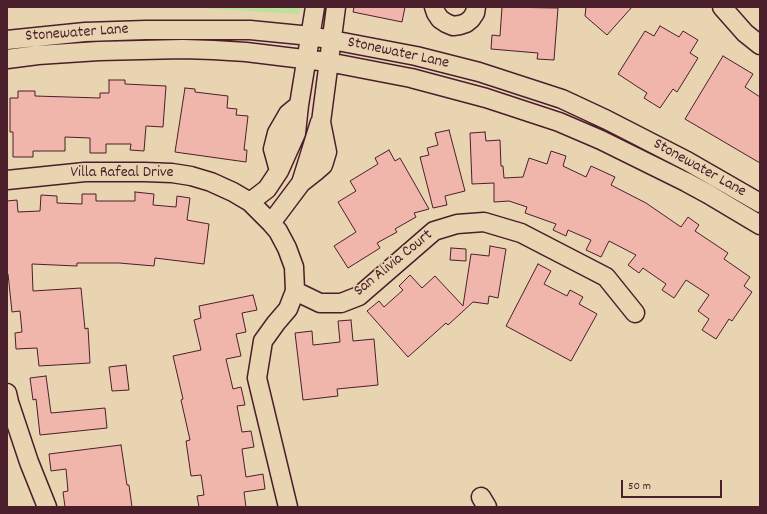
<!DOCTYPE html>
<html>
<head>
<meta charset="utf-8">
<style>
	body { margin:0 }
	#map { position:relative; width:767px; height:514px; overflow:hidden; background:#e9d4b2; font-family:Dekko,sans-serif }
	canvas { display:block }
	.frame { position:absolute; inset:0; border:8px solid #4a1f2b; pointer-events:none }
	.scale { position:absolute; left:621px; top:480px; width:101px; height:18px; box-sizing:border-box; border:2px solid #4a1f2b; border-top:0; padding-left:5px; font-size:12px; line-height:14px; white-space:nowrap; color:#4a1f2b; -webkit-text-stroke:3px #e9d4b2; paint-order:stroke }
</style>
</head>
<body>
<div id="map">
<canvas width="767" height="514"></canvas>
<div class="frame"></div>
<div class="scale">50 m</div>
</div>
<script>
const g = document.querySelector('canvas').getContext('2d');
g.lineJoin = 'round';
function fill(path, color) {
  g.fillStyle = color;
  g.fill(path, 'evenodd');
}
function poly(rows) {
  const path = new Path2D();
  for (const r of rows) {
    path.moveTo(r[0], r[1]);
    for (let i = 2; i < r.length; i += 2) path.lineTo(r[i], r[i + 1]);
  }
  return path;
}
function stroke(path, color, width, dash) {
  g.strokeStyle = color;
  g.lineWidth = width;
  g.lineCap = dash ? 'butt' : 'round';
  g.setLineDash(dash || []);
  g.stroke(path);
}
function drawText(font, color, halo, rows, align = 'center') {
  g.font = font + ' Dekko,sans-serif';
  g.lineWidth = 3;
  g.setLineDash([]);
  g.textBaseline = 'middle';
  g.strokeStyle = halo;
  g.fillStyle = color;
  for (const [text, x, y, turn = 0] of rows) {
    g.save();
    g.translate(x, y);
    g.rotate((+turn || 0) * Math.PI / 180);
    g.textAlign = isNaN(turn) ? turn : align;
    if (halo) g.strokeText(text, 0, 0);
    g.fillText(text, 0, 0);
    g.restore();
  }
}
fill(poly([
	[182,7,300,7,299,14]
]), '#bde19b');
const building = poly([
	[354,7,405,7,402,22,353,12,354,7],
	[502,7,558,8,554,60,537,59,538,53,491,49,492,35,500,36,502,7],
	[586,7,632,7,607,35,585,16,586,7],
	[660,26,679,37,683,31,698,40,690,53,698,58,677,92,673,89,660,108,644,98,647,93,618,74,645,31,654,36,660,26],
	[723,56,753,74,745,87,760,97,760,163,685,119,723,56],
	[109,80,125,80,125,84,166,86,163,127,146,126,144,151,130,150,131,144,106,144,106,153,90,153,90,138,65,137,65,151,33,151,33,157,13,157,13,132,10,132,10,98,18,98,18,91,35,91,35,96,100,98,100,93,109,93,109,80],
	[185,88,195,89,195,92,228,96,227,108,237,109,236,115,248,116,244,150,247,150,246,162,175,152,185,88],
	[449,130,465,191,445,196,447,205,433,208,420,157,429,155,427,148,438,145,435,133,449,130],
	[485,132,486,141,500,140,501,166,503,166,504,178,523,177,529,158,547,164,551,151,566,156,563,166,586,177,591,166,615,177,611,185,646,203,681,227,688,217,699,225,695,231,728,253,724,259,750,277,744,286,752,292,732,321,729,319,716,339,702,330,709,319,698,311,709,295,686,280,674,298,662,290,666,284,643,268,639,273,628,265,636,255,609,241,601,257,586,250,591,240,568,230,566,236,553,230,556,224,525,213,527,207,509,201,494,202,494,183,472,184,470,133,485,132],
	[389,150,395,161,400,158,429,209,414,213,416,217,395,229,397,232,377,243,380,248,348,268,334,246,356,232,338,202,356,191,350,181,378,164,375,158,389,150],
	[135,192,154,194,153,205,176,207,177,196,190,198,187,220,209,224,204,264,155,258,154,266,119,263,77,263,77,266,32,264,33,291,81,288,85,329,88,328,90,363,39,366,37,348,16,349,15,333,22,332,20,311,12,312,8,274,7,274,7,201,17,200,18,212,40,211,41,195,57,196,57,203,82,204,82,194,96,194,96,201,135,201,135,192],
	[490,246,506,249,498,298,489,296,488,304,473,302,448,325,446,323,408,357,367,311,379,301,384,307,403,290,399,286,410,275,422,288,435,276,463,306,471,254,489,256,490,246],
	[451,248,466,249,466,261,450,260,451,248],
	[538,264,551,271,544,284,567,296,570,290,583,297,579,304,597,314,571,361,506,326,538,264],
	[253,295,257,310,242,313,246,332,236,334,241,356,226,359,233,389,241,387,245,405,237,406,242,432,251,431,254,447,242,449,246,477,263,474,265,489,244,492,246,507,199,507,197,496,204,495,201,475,191,476,186,441,190,440,181,400,183,399,173,356,201,350,194,320,201,318,199,306,253,295],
	[351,320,353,341,374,339,378,385,337,389,338,396,303,400,295,333,312,331,313,345,340,342,338,321,351,320],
	[126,365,129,390,112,391,109,367,126,365],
	[46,376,51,413,105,408,107,428,40,435,36,399,33,400,30,378,46,376],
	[121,445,127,485,129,485,132,507,65,507,63,492,68,491,66,469,51,471,49,454,121,445]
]);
fill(building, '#f0b5ab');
stroke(building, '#4a1f2b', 1);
const minor = poly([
	[434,7,436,13,440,19,446,23,453,26,460,25,466,23,471,19,475,13,476,7],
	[722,7,745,33,760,45],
	[7,40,85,32,146,30,250,30,311,36,416,56,479,72,562,99,607,120,687,161,760,203],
	[7,59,38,55,99,51,183,49,213,50,246,52,328,62,411,78,486,98,559,122,601,140,686,182,708,194,760,225],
	[279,171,296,133,299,105],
	[7,180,85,172,144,172,172,173,191,176,211,182,233,192,250,202,271,223,278,231,287,248,294,267,295,291,288,309,276,323,263,341,257,378,288,507],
	[301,183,320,122],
	[250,202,267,189,279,171,273,149,277,133,288,114,299,105,315,7],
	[271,223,301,183,315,172,323,165,327,152,321,122,336,7],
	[295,291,320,303,341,303,359,296,434,231,457,224,484,222,521,233,606,277,635,313],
	[7,393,9,402,29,462,47,507],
	[481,497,487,507]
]);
stroke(minor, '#4a1f2b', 21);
stroke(minor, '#e9d4b2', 18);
drawText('16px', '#4a1f2b', '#e9d4b2', [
	["Stonewater Lane",77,34,-4],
	["Stonewater Lane",398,54,12],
	["Stonewater Lane",699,169,29],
	["Villa Rafeal Drive",122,174],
	["San Alivia Court",394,264,-39]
]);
</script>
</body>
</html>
